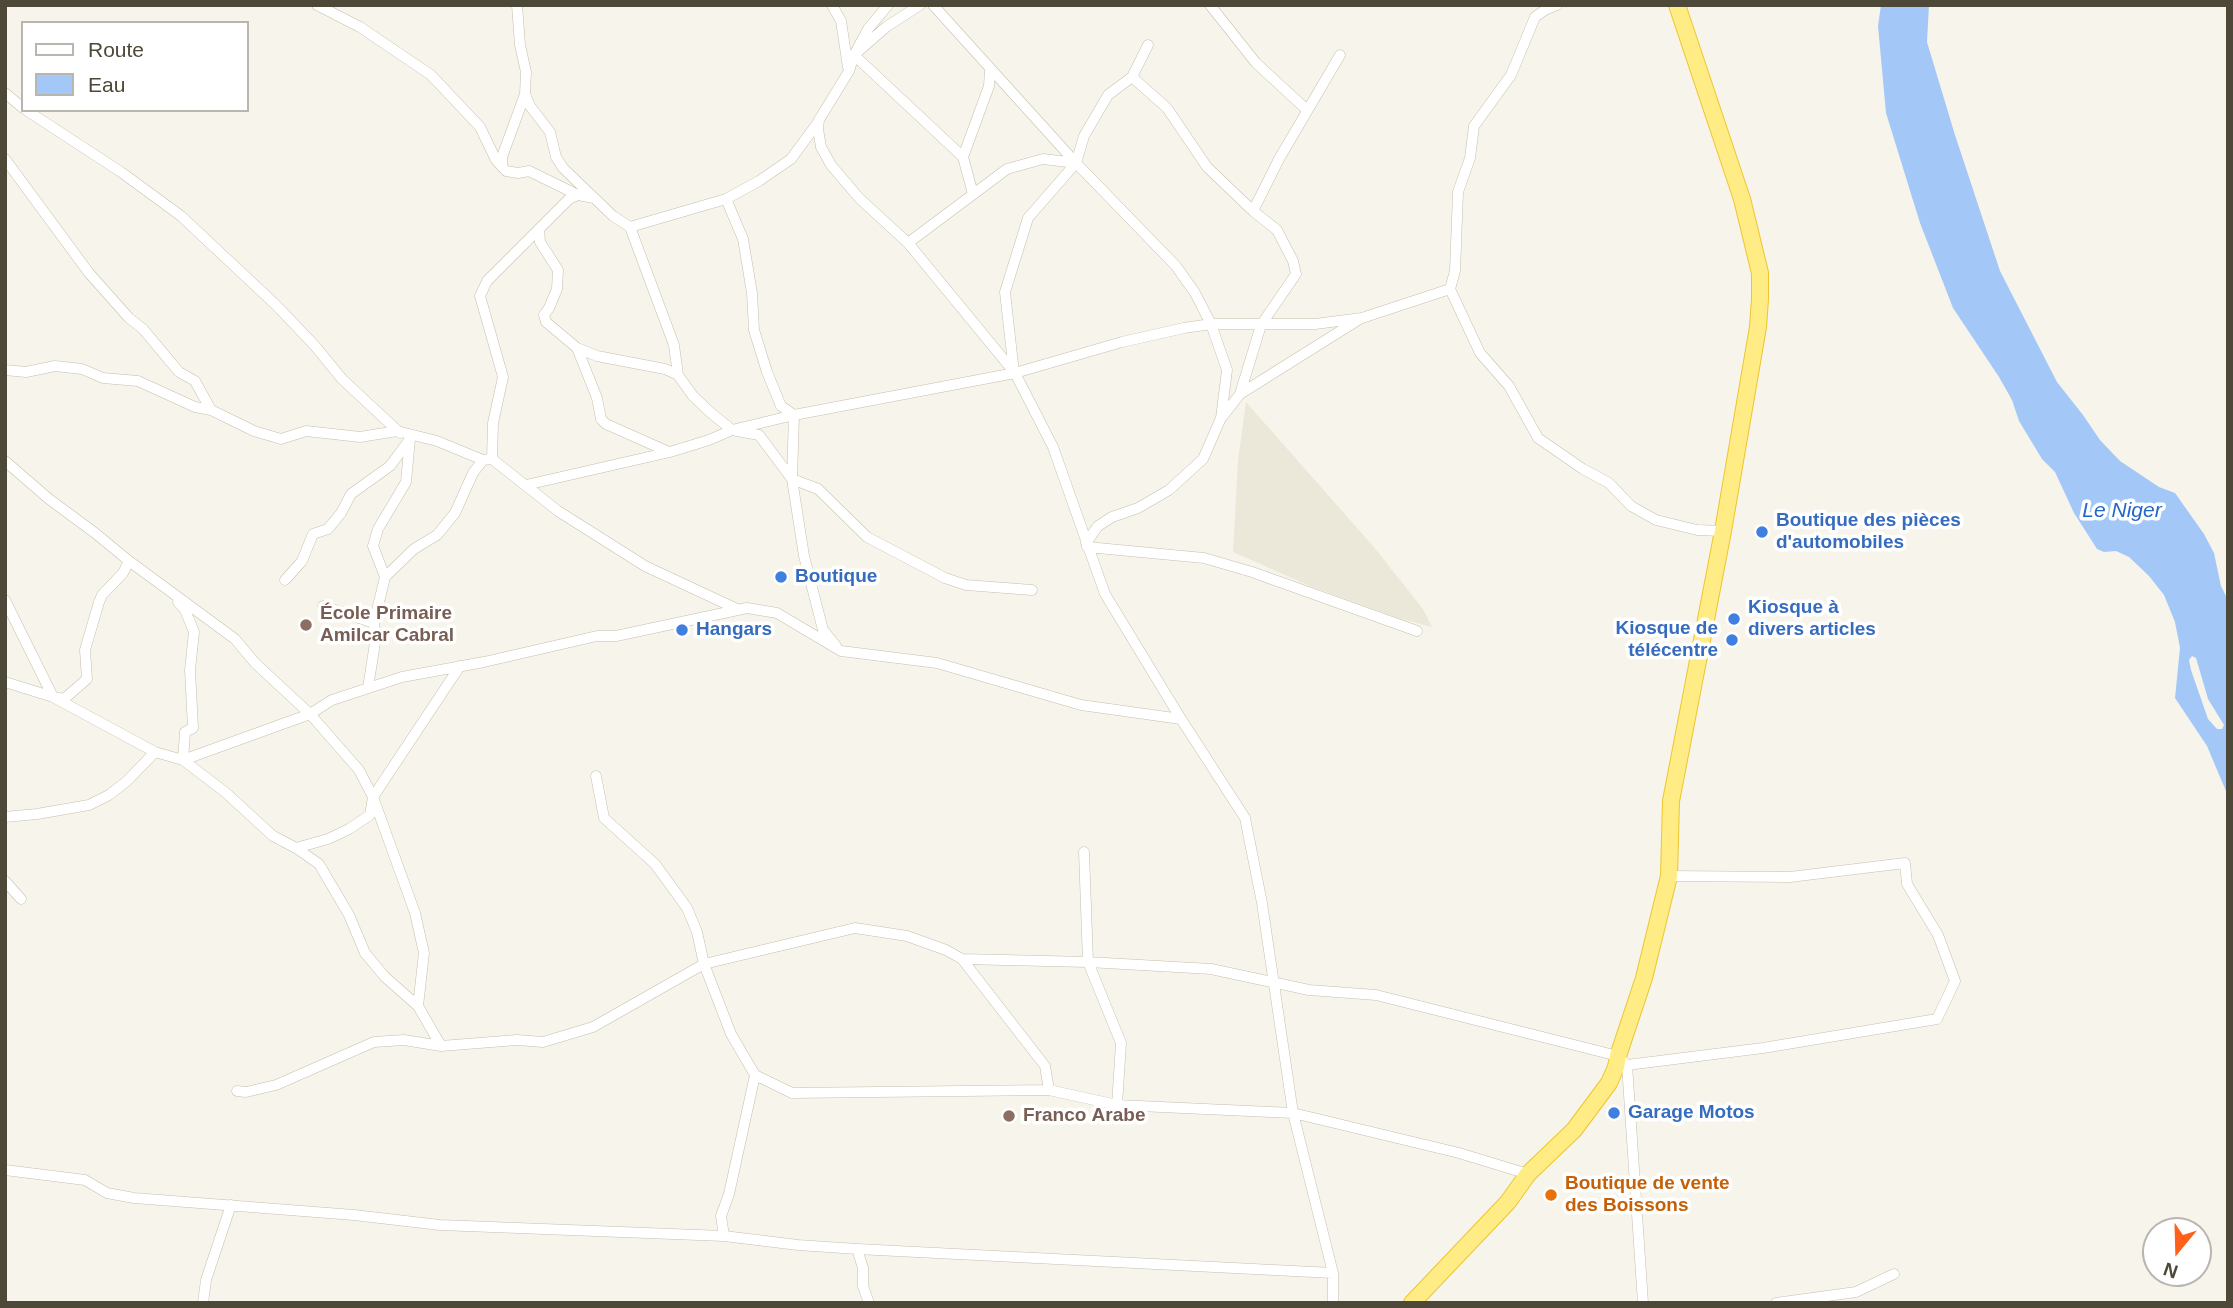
<!DOCTYPE html>
<html>
<head>
<meta charset="utf-8">
<style>
	body { margin:0 }
	#map { position:relative; width:2233px; height:1308px; overflow:hidden; background:#f7f5eb; font-family:Helvetica,sans-serif }
	canvas { display:block }
	.frame { position:absolute; inset:0; border:7px solid #4d4837; pointer-events:none }
	.legend { position:absolute; left:21px; top:21px; width:228px; height:91px; box-sizing:border-box; background:#fff; border:2px solid #b8b6af; margin:0; padding:9px 12px; list-style:none; font-size:21px; color:#4d4837 }
	.legend li { display:flex; align-items:center; gap:14px; height:35px }
	.legend b { width:35px; border:2px solid #b8b6af }
	.north { position:absolute; left:2142px; top:1217px; width:70px; height:70px; box-sizing:border-box; background:#fff; border:2px solid #b8b6af; border-radius:50%; rotate:199deg; font-size:19px; font-weight:700; line-height:28px; text-align:center; color:#4d4837 }
	.north::after { content:''; display:block; margin:auto; width:24px; height:32px; background:#ff601a; clip-path:polygon(50% 0,100% 100%,50% 72%,0 100%) }
</style>
</head>
<body>
<div id="map">
<canvas width="2233" height="1308"></canvas>
<div class="frame"></div>
<ul class="legend">
<li><b style="height:9px;background:#fff"></b>Route</li>
<li><b style="height:19px;background:#a3c8f8"></b>Eau</li>
</ul>
<div class="north">N</div>
</div>
<script>
const g = document.querySelector('canvas').getContext('2d');
g.lineJoin = 'round';
function fill(path, color) {
  g.fillStyle = color;
  g.fill(path, 'evenodd');
}
function poly(rows) {
  const path = new Path2D();
  for (const r of rows) {
    path.moveTo(r[0], r[1]);
    for (let i = 2; i < r.length; i += 2) path.lineTo(r[i], r[i + 1]);
  }
  return path;
}
function stroke(path, color, width, dash) {
  g.strokeStyle = color;
  g.lineWidth = width;
  g.lineCap = dash ? 'butt' : 'round';
  g.setLineDash(dash || []);
  g.stroke(path);
}
function drawText(font, color, halo, rows, align = 'center') {
  g.font = font + ' Helvetica,sans-serif';
  g.lineWidth = 7;
  g.setLineDash([]);
  g.textBaseline = 'middle';
  g.strokeStyle = halo;
  g.fillStyle = color;
  for (const [text, x, y, turn = 0] of rows) {
    g.save();
    g.translate(x, y);
    g.rotate((+turn || 0) * Math.PI / 180);
    g.textAlign = isNaN(turn) ? turn : align;
    if (halo) g.strokeText(text, 0, 0);
    g.fillText(text, 0, 0);
    g.restore();
  }
}
fill(poly([
	[1246,402,1373,546,1423,609,1432,627,1401,619,1312,587,1233,552,1238,460]
]), '#ebe8d9');
fill(poly([
	[1881,5,1929,5,1927,42,1955,135,2000,271,2057,382,2083,415,2100,440,2120,461,2159,487,2175,493,2204,534,2214,553,2221,586,2228,600,2228,796,2207,746,2175,698,2180,648,2175,622,2164,595,2149,576,2129,557,2116,551,2104,552,2097,549,2074,513,2055,472,2042,459,2019,421,2012,400,1999,377,1953,308,1920,223,1886,113,1878,26],
	[2192,656,2196,658,2208,699,2224,725,2222,729,2217,729,2208,719,2191,670,2189,660]
]), '#a3c8f8');
const minor = poly([
	[317,5,360,27,431,75,480,127,496,160,506,171,518,173,529,171,578,195,594,198],
	[517,5,520,45,526,72,525,94,530,106,550,132,556,157,563,168,613,216,630,227,726,199,759,181,791,159,819,121],
	[832,5,841,21,848,67],
	[888,5,868,29,854,55,963,157,973,194],
	[920,5,886,27,854,55,849,71,819,120,818,129,821,147,831,165,859,198,908,243,1015,373,1053,447,1105,594,1181,719,1245,818,1262,903,1293,1113,1333,1273,1333,1303],
	[933,5,1076,163,1176,266,1195,293,1211,324,1227,370,1221,418,1203,459,1169,490,1138,508,1112,517,1098,526,1086,543],
	[1210,5,1256,63,1307,110],
	[1132,77,1167,108,1207,167,1253,211,1277,230,1293,261,1296,274,1261,325,1240,394,1223,416],
	[5,93,23,108],
	[26,110,121,172,181,216,276,305,315,346,342,379,400,433],
	[963,157,989,86,990,70],
	[5,159,89,273,129,318,143,329,179,372,195,381,211,410],
	[502,167,502,157,525,94],
	[726,199,743,239,752,293,754,330,767,372,781,406,794,415,792,479,804,556,823,630,836,646],
	[1253,211,1279,159,1340,55],
	[630,227,674,345,678,375,693,396,711,413,732,430,759,435,792,479,818,489,867,537,945,578,966,585,1032,590],
	[539,229,540,242,558,270,557,289,549,308,544,315,546,322,577,348,597,356,665,369,678,375],
	[908,243,1007,169,1043,159,1076,163],
	[1450,289,1480,353,1509,386,1538,438,1583,469,1609,483,1631,506,1656,520,1697,530,1723,531],
	[577,348,597,398,601,419,606,424,669,452],
	[5,370,26,372,55,366,82,369,103,378,138,381,195,407,211,410,254,431,281,439,306,431,360,437,397,431,437,441,483,460,492,459,558,511,645,566,737,609],
	[1014,373,1005,292,1028,218,1076,163,1084,136,1108,95,1132,77,1148,45],
	[1240,394,1358,320],
	[492,459,493,423,503,377,480,296,487,281,569,199,578,195],
	[5,461,49,499,95,533,129,561,235,639,255,663,310,714,359,770,373,797,415,913,424,953,418,1006],
	[526,485,670,452,709,440,732,430,794,415,1015,373,1122,342,1184,328,1211,324,1315,324,1362,318,1450,289,1455,271,1458,192,1470,158,1474,126,1511,75,1535,17,1545,10,1557,5],
	[1087,547,1204,558,1252,572,1417,631],
	[285,580,302,561,313,534,328,529,341,513,351,494,390,466,410,439,406,482,378,529,373,546,385,577],
	[5,600,53,697,64,699,87,679,85,650,99,602,102,595,123,573,129,561],
	[178,602,185,610,194,632,190,670,193,728,185,732,183,760,225,792,273,836,296,848,319,864,349,915,365,953,385,977,418,1006,441,1046],
	[323,606,374,623],
	[5,682,53,697,155,752,183,760,310,714,332,700,402,677,484,662,597,636,616,636,747,608,777,613,841,651,937,663,1081,705,1181,719],
	[368,688,375,643,374,623,385,577,414,549,437,535,455,513,473,473,483,460],
	[596,776,604,818,655,864,687,908,697,932,704,964,731,1034,755,1075,729,1194,721,1216,724,1236],
	[5,817,37,814,89,805,109,795,127,781,155,752],
	[296,848,328,839,349,829,370,815,373,797,460,666],
	[1084,852,1088,962,1121,1043,1117,1105],
	[5,881,21,899],
	[962,959,1045,1066,1049,1090],
	[1627,1065,1643,1303],
	[755,1075,792,1093,1049,1090,1117,1105,1293,1113,1459,1153,1528,1174],
	[237,1091,246,1092,276,1085,374,1042,404,1040,441,1046,517,1040,543,1042,593,1027,704,964,855,928,907,936,946,950,962,959,1088,962,1211,969,1309,990,1376,995,1618,1056,1627,1065,1763,1048,1937,1019,1955,981,1938,935,1907,884,1905,863,1790,877,1669,876],
	[5,1170,85,1180,107,1193,134,1198,354,1215,440,1225,724,1236,798,1245,857,1249,1333,1273],
	[857,1249,863,1268,863,1286,869,1303],
	[203,1303,206,1280,231,1205],
	[1776,1303,1856,1292,1894,1274]
]);
const trunk = poly([
	[1412,1303,1508,1202,1528,1174,1574,1130,1609,1083,1616,1067,1618,1056,1644,978,1669,876,1671,801,1723,531,1758,327,1760,299,1760,273,1742,199,1677,5]
]);
stroke(minor, '#c4bfac', 11);
stroke(trunk, '#eec52e', 18);
stroke(minor, '#fff', 10);
stroke(trunk, '#ffec85', 16);
for (const [x, y, r, color] of [
	[1762,532,7,"#3f7fe0"],
	[781,577,7,"#3f7fe0"],
	[1734,619,7,"#3f7fe0"],
	[306,625,7,"#8d6e63"],
	[682,630,7,"#3f7fe0"],
	[1732,640,7,"#3f7fe0"],
	[1614,1113,7,"#3f7fe0"],
	[1009,1116,7,"#8d6e63"],
	[1551,1195,7,"#e8710a"]
]) {
  const dot = new Path2D();
  dot.arc(x, y, r, 0, 2 * Math.PI);
  g.fillStyle = color;
  g.fill(dot);
  stroke(dot, '#fff', 2.5);
}
drawText('bold 19px', '#366cbe', '#fff', [
	["Boutique des pièces",1776,521],
	["d'automobiles",1776,543],
	["Boutique",795,577],
	["Kiosque à",1748,608],
	["divers articles",1748,630],
	["Kiosque de",1718,629,"right"],
	["télécentre",1718,651,"right"],
	["Hangars",696,630],
	["Garage Motos",1628,1113]
], 'left');
drawText('bold 19px', '#785e54', '#fff', [
	["École Primaire",320,614],
	["Amilcar Cabral",320,636],
	["Franco Arabe",1023,1116]
], 'left');
drawText('bold 19px', '#c56008', '#fff', [
	["Boutique de vente",1565,1184],
	["des Boissons",1565,1206]
], 'left');
drawText('italic 21px', '#2368c6', '#fff', [
	["Le Niger",2122,511]
]);
</script>
</body>
</html>
